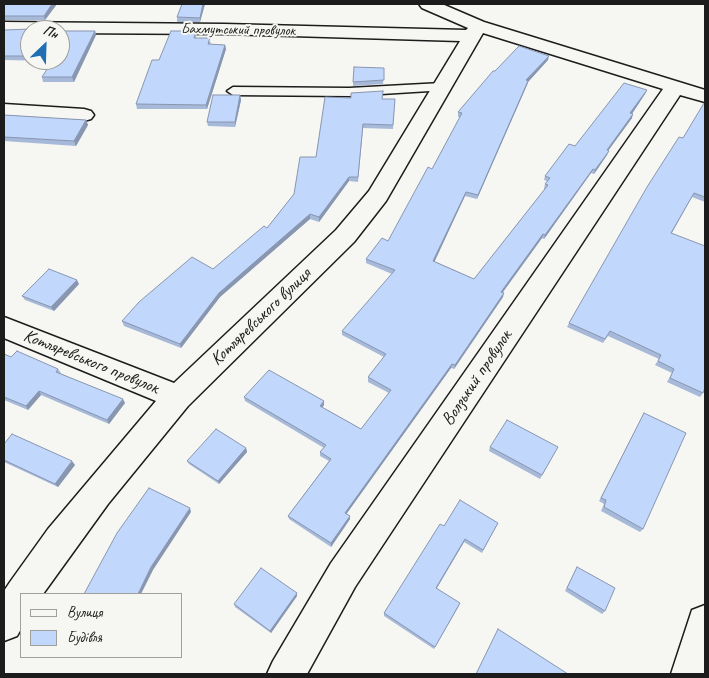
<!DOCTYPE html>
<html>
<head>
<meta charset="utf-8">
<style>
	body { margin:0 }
	#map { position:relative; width:709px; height:678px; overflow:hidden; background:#f6f6f2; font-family:Caveat,sans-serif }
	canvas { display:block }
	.frame { position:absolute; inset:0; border:5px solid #1c1c1c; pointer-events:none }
	.legend { position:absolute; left:20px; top:593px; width:162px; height:65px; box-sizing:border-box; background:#f6f6f2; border:1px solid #9f9f9c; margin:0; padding:6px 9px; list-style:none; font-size:15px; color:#1c1c1c }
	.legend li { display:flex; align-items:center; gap:10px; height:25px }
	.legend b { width:25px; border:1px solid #9f9f9c }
	.north { position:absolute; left:20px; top:20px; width:50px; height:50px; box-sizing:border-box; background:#f6f6f2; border:1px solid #9f9f9c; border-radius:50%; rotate:24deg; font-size:14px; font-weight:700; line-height:20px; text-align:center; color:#1c1c1c }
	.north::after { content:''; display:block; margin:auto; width:18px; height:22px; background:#1f6fb2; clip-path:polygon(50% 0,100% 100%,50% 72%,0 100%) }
</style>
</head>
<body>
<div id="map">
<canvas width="709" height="678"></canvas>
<div class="frame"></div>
<ul class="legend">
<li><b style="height:6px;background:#f6f6f2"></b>Вулиця</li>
<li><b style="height:14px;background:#c2d7fc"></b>Будівля</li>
</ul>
<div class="north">Пн</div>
</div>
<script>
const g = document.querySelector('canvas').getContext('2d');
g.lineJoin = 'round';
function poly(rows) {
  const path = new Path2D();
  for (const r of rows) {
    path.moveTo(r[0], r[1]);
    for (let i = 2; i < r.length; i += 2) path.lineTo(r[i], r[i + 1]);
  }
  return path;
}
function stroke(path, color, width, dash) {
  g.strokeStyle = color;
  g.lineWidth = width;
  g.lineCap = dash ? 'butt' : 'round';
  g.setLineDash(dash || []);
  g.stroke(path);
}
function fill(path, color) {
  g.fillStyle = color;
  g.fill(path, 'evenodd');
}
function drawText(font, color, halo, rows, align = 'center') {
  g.font = font + ' Caveat,sans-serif';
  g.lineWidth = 4;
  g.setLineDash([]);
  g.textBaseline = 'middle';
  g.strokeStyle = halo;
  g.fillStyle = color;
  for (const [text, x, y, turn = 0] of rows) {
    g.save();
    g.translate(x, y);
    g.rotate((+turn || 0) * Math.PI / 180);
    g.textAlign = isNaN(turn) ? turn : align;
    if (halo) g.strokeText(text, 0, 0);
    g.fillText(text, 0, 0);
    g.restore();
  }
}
const service = poly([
	[442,83,448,87,446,90,349,96,233,95,227,91,233,87,349,88,442,83]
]);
const minor = poly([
	[419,4,442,4,484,22,705,90,705,102,680,95,355,587,307,674,267,674,273,661,331,563,663,89,483,33,386,201,354,242,188,406,108,504,43,594,21,594,21,629,17,636,4,641,4,591,10,582,48,529,156,401,4,338,4,317,174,383,336,230,369,191,460,41,224,34,60,33,60,30,4,32,4,22,224,24,466,30,468,28,422,8,419,4],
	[4,104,84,109,91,111,94,115,91,119,84,121,4,116,4,104],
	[705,605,705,674,671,674,692,610,705,605]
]);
stroke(service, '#1c1c1c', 3);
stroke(minor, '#1c1c1c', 3);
fill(service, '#f6f6f2');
fill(minor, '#f6f6f2');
fill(poly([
	[4,4,57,4,45,20,4,20],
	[182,4,205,4,200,22,177,22,177,17],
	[4,30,30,30,30,60,60,60,95,31,96,35,74,82,43,82,42,77,53,61,4,60],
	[196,31,196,38,211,42,210,44,225,45,226,49,207,109,137,109,136,104,159,60],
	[548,60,528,82,527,85,477,199,465,196,434,261,474,279,545,189,544,189,545,184,547,181,544,180,545,176,575,146,647,90,645,94,632,114,632,118,608,151,607,155,594,174,591,173,544,239,542,238,503,292,503,297,454,369,451,368,346,514,350,519,331,547,289,519,288,516,329,461,320,456,320,452,324,448,245,401,244,397,324,405,322,407,361,429,389,393,368,382,368,377,384,357,342,335,342,331,392,274,366,263,366,259,388,241,432,169,460,117,458,117,458,112,495,71],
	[384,68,383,84,353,86,353,82],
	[240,95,241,100,235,127,208,126,207,122],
	[383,99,395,99,393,129,363,128,358,182,349,181,319,222,310,219,220,297,181,348,124,326,122,321,213,269,267,228,294,194,316,157],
	[705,103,705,202,692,197,672,233,703,393,700,397,667,382,672,373,655,365,659,359,608,336,603,343,567,327,569,323,683,138],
	[4,115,86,120,88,125,76,146,4,141],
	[79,284,54,311,25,300,22,296],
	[4,354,11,357,58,369,61,373,60,373,125,403,109,424,41,395,28,410,4,400],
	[644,413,643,529,640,532,601,511,604,504,599,501],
	[4,444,75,465,58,487,4,462],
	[490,447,558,447,540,479,489,451],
	[246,448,247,452,219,484,189,464,187,461],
	[498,523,482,553,464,542,437,588,459,606,434,649,384,616,384,613,444,526],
	[577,567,605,611,602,614,565,591],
	[297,596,271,633,235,607,234,604]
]), '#a7b9d9');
fill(poly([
	[52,4,57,4,45,20,44,16],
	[203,4,205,4,200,22,200,18],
	[95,31,96,35,74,82,72,77],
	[225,45,226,49,207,109,206,105],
	[549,56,548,60,528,82,527,85,477,199,478,195,526,80],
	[647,90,645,94,629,118,630,113],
	[240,95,241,100,235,127,235,122],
	[633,114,632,118,605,155,607,150],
	[86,120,88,125,76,146,74,141],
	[609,151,607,155,594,174,595,170],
	[593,169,591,173,544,239,545,235],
	[349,177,349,181,319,222,319,217],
	[466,192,465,196,433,265,433,261],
	[310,214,310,219,220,297,181,348,180,344,219,293],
	[543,234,542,238,500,296,501,292],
	[77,280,79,284,54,311,51,307],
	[504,293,503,297,454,369,455,365],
	[452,364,451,368,345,516,345,513],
	[39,391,41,395,28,410,26,406],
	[123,399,125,403,109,424,107,420],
	[324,401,324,405,320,410,320,406],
	[246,448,247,452,219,484,218,481],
	[72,461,75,465,58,487,55,484],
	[190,508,191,512,153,570,141,594,138,594,151,567],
	[350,516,350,519,331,547,331,543],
	[465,539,464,542,435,591,436,588],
	[297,593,297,596,271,633,270,631]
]), '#8896b0');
const building = poly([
	[4,4,52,4,44,16,4,16,4,4],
	[182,4,203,4,200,18,177,17,182,4],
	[57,28,58,30,30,30,30,56,4,56,4,30,57,28],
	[60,31,95,31,72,77,42,77,53,60,60,60,60,31],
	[171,31,196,31,194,38,210,38,208,44,225,45,206,105,136,104,152,60,159,60,171,31],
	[519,46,549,56,526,80,528,81,478,195,466,192,433,261,474,279,548,185,545,184,550,178,545,176,569,144,575,146,624,83,647,90,630,113,633,114,607,150,609,151,595,170,593,169,545,235,543,234,501,292,504,293,455,365,452,364,345,513,350,516,331,543,288,516,331,459,320,452,326,445,244,397,269,370,324,401,320,406,361,429,391,390,368,377,386,354,342,331,395,270,366,259,382,238,388,241,428,167,432,169,462,113,458,112,493,71,495,71,519,46],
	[354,67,384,68,384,80,353,82,354,67],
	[383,91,382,99,395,99,393,125,363,124,358,177,349,177,319,217,310,214,219,293,180,344,122,321,139,302,192,257,213,269,264,226,267,228,294,194,300,157,316,157,325,97,351,98,351,93,383,91],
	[213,95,240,95,235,122,207,122,213,95],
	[704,103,705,103,705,197,694,193,671,233,705,246,705,388,703,393,670,378,674,369,658,361,661,355,610,331,605,339,569,323,647,187,679,137,683,138,704,103],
	[4,115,86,120,74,141,4,137,4,115],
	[49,269,77,280,51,307,22,296,49,269],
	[17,351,58,369,56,372,123,399,107,420,39,391,26,406,4,397,4,354,11,357,17,351],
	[644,413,686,433,643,529,604,507,606,500,601,498,644,413],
	[507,420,558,447,542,475,490,447,507,420],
	[216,429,246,448,218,481,187,461,216,429],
	[12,434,72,461,55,484,4,460,4,444,12,434],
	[149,488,190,508,151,567,138,594,84,594,117,533,149,488],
	[460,500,498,523,483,550,465,539,436,588,460,603,435,647,384,613,440,524,444,526,460,500],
	[577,567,615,588,605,611,567,588,577,567],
	[261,568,297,593,270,631,234,604,261,568],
	[498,629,568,674,476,674,498,629]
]);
fill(building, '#c2d7fc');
stroke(building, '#8896b0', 1);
drawText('15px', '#1c1c1c', '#f6f6f2', [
	["Бахмутський провулок",238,30,1]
]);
drawText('18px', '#1c1c1c', '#f6f6f2', [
	["Котляревського вулиця",261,317,-44],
	["Котляревського провулок",91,362,22],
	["Волзький провулок",477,378,-56]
]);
</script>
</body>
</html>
